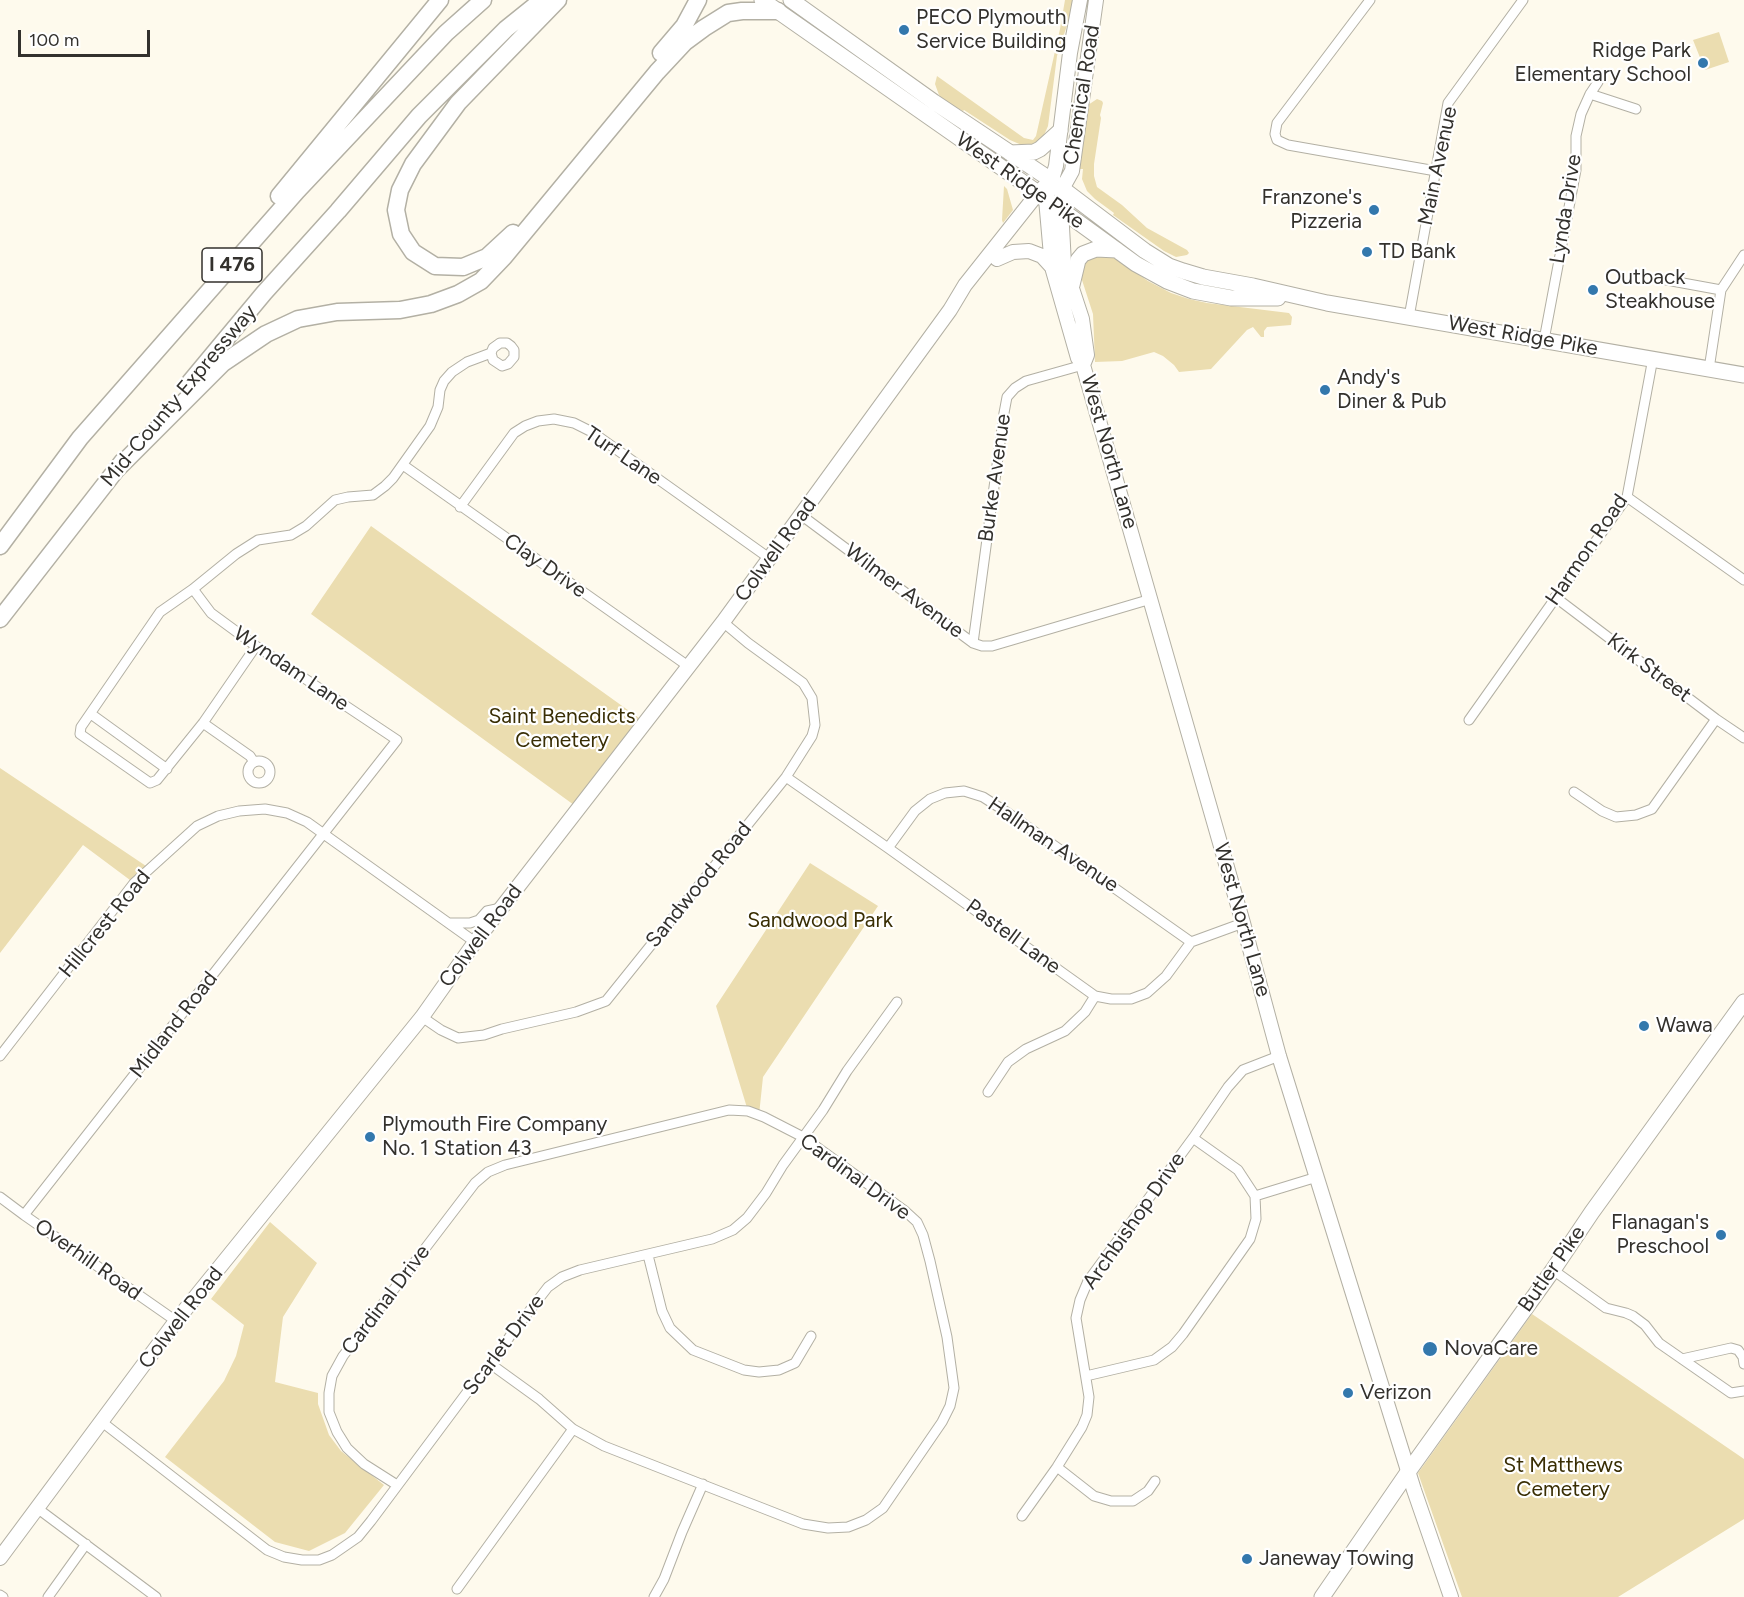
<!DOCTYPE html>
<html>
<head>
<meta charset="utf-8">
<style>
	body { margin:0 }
	#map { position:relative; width:1744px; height:1597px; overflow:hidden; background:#fefaed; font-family:Figtree,sans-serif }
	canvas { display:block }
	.scale { position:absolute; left:18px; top:30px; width:132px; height:27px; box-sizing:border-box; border:3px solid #33312d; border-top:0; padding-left:8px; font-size:18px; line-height:21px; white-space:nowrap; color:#33312d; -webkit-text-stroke:4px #fff; paint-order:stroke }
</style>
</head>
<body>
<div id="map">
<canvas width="1744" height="1597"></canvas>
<div class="scale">100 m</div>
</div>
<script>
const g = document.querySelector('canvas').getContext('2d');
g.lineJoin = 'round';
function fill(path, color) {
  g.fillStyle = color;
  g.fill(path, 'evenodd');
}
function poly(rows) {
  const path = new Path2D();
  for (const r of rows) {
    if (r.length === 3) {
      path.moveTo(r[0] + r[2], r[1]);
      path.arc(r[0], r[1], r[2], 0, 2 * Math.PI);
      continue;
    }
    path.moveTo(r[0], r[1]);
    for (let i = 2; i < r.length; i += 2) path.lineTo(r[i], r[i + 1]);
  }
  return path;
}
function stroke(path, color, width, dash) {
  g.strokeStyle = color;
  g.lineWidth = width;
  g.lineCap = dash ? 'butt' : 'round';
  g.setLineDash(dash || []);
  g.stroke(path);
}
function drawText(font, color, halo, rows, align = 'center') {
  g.font = font + ' Figtree,sans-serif';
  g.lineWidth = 4.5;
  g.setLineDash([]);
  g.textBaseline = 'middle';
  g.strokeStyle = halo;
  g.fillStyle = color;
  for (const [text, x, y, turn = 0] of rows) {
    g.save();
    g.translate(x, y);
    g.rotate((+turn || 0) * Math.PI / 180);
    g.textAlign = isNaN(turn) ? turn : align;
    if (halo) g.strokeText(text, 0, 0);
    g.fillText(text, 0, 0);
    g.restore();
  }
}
fill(poly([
	[1065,0,1073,0,1070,16,1057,56,1048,126,1041,142,1024,146,1010,140,964,110,963,111,942,100,939,95,935,84,937,76,1024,138,1033,140,1036,136,1060,29],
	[1719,32,1729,62,1705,70,1693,40],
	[1097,99,1102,101,1103,103,1100,115,1101,118,1094,164,1094,176,1097,187,1122,205,1147,228,1187,250,1189,253,1187,255,1176,257,1164,251,1113,215,1114,213,1095,199,1087,191,1082,179,1083,169,1079,169,1088,105],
	[1004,186,1007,189,1013,210,1003,223,1002,220],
	[1093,255,1113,257,1148,281,1171,293,1189,299,1207,303,1289,313,1292,317,1291,325,1267,327,1264,331,1264,337,1261,337,1253,327,1247,330,1211,369,1179,372,1174,365,1163,356,1154,352,1122,361,1095,362,1093,314,1081,277,1082,265],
	[371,526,639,718,574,805,311,614],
	[0,768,149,868,134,883,83,845,0,953],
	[810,863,878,906,763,1077,759,1115,748,1111,716,1006],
	[270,1222,317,1263,283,1317,275,1382,318,1393,318,1404,329,1435,341,1451,384,1485,345,1533,309,1551,275,1542,165,1457,224,1381,236,1356,244,1325,211,1299],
	[1532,1314,1744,1459,1744,1519,1618,1597,1462,1597,1418,1473]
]), '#ebddb0');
const street = poly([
	[1370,0,1277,123,1275,134,1277,140,1288,145,1436,171],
	[1590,94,1636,109],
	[1661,279,1721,290],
	[1409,317,1448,103,1523,0],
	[1544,340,1576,170,1576,136,1581,114,1590,94,1598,82],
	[1709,369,1721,290,1744,255],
	[403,465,688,666],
	[1627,497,1744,580],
	[460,507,514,433,525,426,538,421,554,419,574,423,592,432,769,558],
	[801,515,973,643,982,646,992,646,1151,599],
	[1555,597,1716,719,1744,738],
	[973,643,1004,413,1007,397,1015,388,1026,381,1083,365],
	[256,646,203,723,157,780,150,783,80,734,81,727,160,612,193,589,236,554,258,540,291,535,306,526,335,500,348,497,373,495,385,486,393,478,430,426,438,407,440,390,444,381,452,372,467,362,491,353,493,348,500,343,507,343,511,346,514,350,514,357,508,364,502,366,493,360,491,353],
	[91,714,167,769],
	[1469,720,1627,497,1653,358],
	[203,723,250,756,254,762],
	[259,772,11],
	[786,777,888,848,1095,996,1111,999,1131,999,1147,993,1166,976,1191,942,1243,923],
	[1574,792,1602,811,1616,817,1636,815,1652,809,1716,719],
	[888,848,915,811,930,799,945,793,964,791,983,797,1008,813,1191,942],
	[449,923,470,923,479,920,487,911,501,908],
	[422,1017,441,1030,458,1038,484,1035,502,1029,576,1012,606,1001,786,777,812,736,815,725,812,698,803,683,748,643,723,622],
	[0,1056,134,883,197,826,218,816,239,811,265,809,287,813,307,822,475,942],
	[988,1092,1008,1062,1026,1049,1065,1031,1085,1012,1095,996],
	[1255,1196,1317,1177],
	[0,1197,24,1215,176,1321],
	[24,1215,397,740,256,646,211,613,193,589],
	[648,1255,662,1311,670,1328,693,1350,744,1370,759,1372,779,1370,795,1363,811,1336],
	[1553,1270,1606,1308,1626,1313,1633,1316,1645,1325,1659,1343,1731,1393,1744,1391],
	[1682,1359,1731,1348,1738,1350,1743,1357,1744,1364],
	[1086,1376,1154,1360,1172,1347,1183,1334,1250,1239,1256,1219,1255,1196,1238,1170,1193,1138],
	[102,1422,267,1550,284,1557,302,1560,319,1560,332,1555,358,1537,371,1521,471,1387,492,1365,510,1336,548,1287,562,1277,580,1270,712,1239,733,1230,747,1218,766,1193,783,1165,823,1110,847,1071,897,1002],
	[1057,1467,1094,1496,1111,1501,1133,1501,1148,1491,1155,1481],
	[397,1485,364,1464,347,1448,337,1432,329,1412,329,1393,332,1376,343,1356,475,1183,488,1172,505,1165,729,1110,748,1111,764,1117,803,1137,905,1211,917,1222,923,1235,930,1261,947,1337,954,1388,950,1406,942,1422,883,1508,866,1520,848,1527,828,1528,803,1524,604,1446,573,1429,539,1399,492,1365],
	[37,1508,156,1597],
	[1022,1516,1057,1467,1082,1427,1087,1415,1089,1397,1076,1318,1080,1300,1088,1281,1193,1138,1228,1087,1243,1070,1279,1056],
	[457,1589,573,1429],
	[0,1595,3,1597],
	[48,1597,86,1544],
	[654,1597,664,1579,682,1532,703,1484]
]);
const secondary = poly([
	[1080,0,1070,53,1056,166,1046,199,1052,267,1078,358,1083,365,1243,923,1279,1056,1414,1490,1451,1597],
	[997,259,1013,252,1029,251,1042,256,1052,267],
	[1083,365,1087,355,1082,319,1064,264,1061,209,1062,189,1072,171,1096,0],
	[0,1558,176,1321,422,1017,475,942,723,622,950,310,965,285,1038,193,1051,180]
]);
const primary = poly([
	[762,0,1038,193,1136,264,1167,281,1193,291,1231,298,1278,298],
	[791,0,934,102,1051,180,1145,251,1169,266,1183,271,1203,277,1253,286,1327,303,1744,375],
	[1010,153,1034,152,1040,149,1060,131],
	[1072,285,1078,260,1083,254,1096,249,1117,250],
	[1322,1597,1408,1472,1553,1270,1592,1212,1744,1002]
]);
const highway = poly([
	[661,53,684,26,698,0],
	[279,196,440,0],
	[513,233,487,257,463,267,435,266,413,252,401,234,396,210,400,190,413,164,458,103,558,0],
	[190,382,264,293,338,211,419,116,506,29,542,0],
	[117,469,223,363,266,334,298,319,337,312,400,310,431,304,458,294,481,281,504,257,657,72,685,42,704,28,728,13,742,11,778,11],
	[0,546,80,438,297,191,446,33,483,0],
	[0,619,123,461]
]);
stroke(street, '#b3b0a4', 11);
stroke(secondary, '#b3b0a4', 16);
stroke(primary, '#b3b0a4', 17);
stroke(highway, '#b3b0a4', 19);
stroke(street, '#fff', 9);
stroke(secondary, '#fff', 14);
stroke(primary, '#fff', 15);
stroke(highway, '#fff', 16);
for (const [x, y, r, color] of [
	[904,30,6,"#3378ad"],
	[1703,63,6,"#3378ad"],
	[1374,210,6,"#3378ad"],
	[1367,252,6,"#3378ad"],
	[1593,290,6,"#3378ad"],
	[1325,390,6,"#3378ad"],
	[1644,1026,6,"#3378ad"],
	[370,1137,6,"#3378ad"],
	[1721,1235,6,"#3378ad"],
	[1430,1349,8,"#3378ad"],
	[1348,1393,6,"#3378ad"],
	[1247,1559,6,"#3378ad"]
]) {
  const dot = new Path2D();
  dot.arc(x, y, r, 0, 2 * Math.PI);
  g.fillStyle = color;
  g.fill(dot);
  stroke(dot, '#fff', 2);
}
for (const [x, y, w] of [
	[232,265,60]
]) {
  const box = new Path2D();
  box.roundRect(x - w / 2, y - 17, w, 34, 4.5);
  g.fillStyle = '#fff';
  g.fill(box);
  stroke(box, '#33312d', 1.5);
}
drawText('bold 20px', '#33312d', null, [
	["I 476",232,265]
]);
drawText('21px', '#33312d', '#fff', [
	["PECO Plymouth",916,18],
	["Service Building",916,42],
	["Ridge Park",1691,51,"right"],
	["Elementary School",1691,75,"right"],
	["Franzone's",1362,198,"right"],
	["Pizzeria",1362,222,"right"],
	["TD Bank",1379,252],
	["Outback",1605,278],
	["Steakhouse",1605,302],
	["Andy's",1337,378],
	["Diner & Pub",1337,402],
	["Wawa",1656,1026],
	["Plymouth Fire Company",382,1125],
	["No. 1 Station 43",382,1149],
	["Flanagan's",1709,1223,"right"],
	["Preschool",1709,1247,"right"],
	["NovaCare",1444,1349],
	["Verizon",1360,1393],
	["Janeway Towing",1259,1559]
], 'left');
drawText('21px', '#33312d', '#fff', [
	["Chemical Road",1082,95,-81],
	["Main Avenue",1438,166,-78],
	["West Ridge Pike",1020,181,35],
	["Lynda Drive",1566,209,-81],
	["West Ridge Pike",1523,336,10],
	["Mid-County Expressway",179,396,-50],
	["West North Lane",1109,452,74],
	["Turf Lane",623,456,34],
	["Burke Avenue",995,478,-82],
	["Colwell Road",776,550,-54],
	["Harmon Road",1587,550,-56],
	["Clay Drive",545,566,35],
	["Wilmer Avenue",904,591,37],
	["Kirk Street",1649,668,37],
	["Wyndam Lane",291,669,34],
	["Hallman Avenue",1053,845,34],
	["Sandwood Road",699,885,-51],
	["West North Lane",1242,920,74],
	["Hillcrest Road",105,924,-51],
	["Colwell Road",481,936,-53],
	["Pastell Lane",1013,937,36],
	["Midland Road",174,1025,-52],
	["Cardinal Drive",855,1177,36],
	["Archbishop Drive",1134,1221,-55],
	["Overhill Road",88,1260,35],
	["Butler Pike",1552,1269,-55],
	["Cardinal Drive",386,1300,-53],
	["Colwell Road",181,1318,-52],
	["Scarlet Drive",504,1345,-53]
]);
drawText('21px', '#392e04', '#fff', [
	["Saint Benedicts",562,717],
	["Cemetery",562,741],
	["Sandwood Park",820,921],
	["St Matthews",1563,1466],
	["Cemetery",1563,1490]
]);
</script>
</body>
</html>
